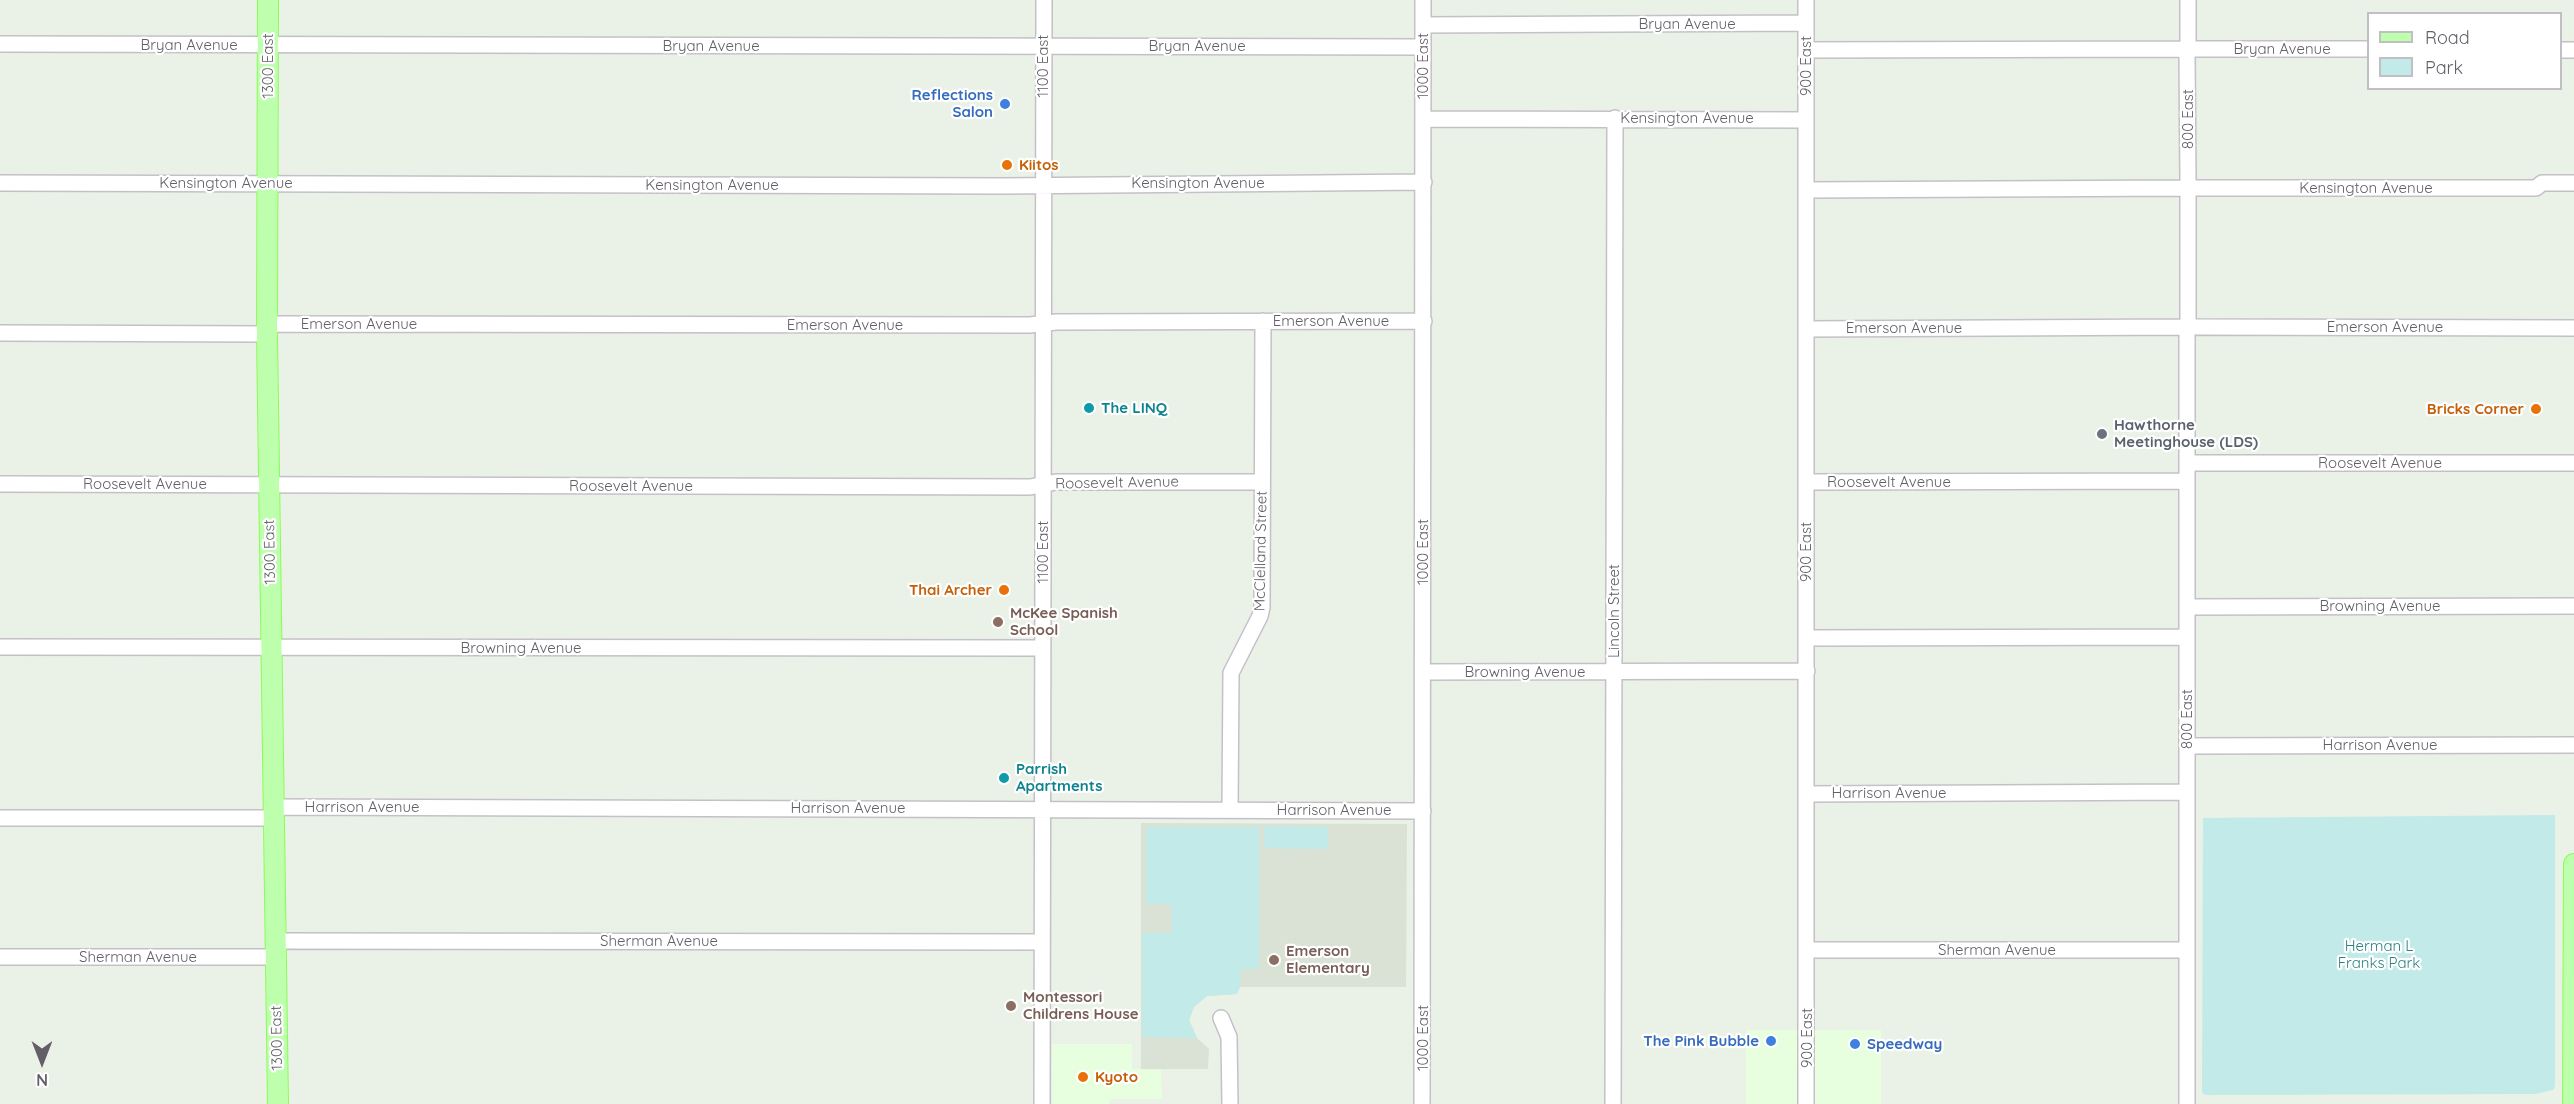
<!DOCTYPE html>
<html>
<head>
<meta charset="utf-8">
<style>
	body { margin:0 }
	#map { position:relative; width:2574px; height:1104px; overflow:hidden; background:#eaf1e7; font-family:Quicksand,sans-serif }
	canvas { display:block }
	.legend { position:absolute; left:2367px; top:12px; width:195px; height:78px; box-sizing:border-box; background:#fff; border:2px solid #c1bfc3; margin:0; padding:8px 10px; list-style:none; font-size:18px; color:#635e68 }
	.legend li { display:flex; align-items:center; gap:12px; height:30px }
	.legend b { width:30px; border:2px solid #c1bfc3 }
	.north { position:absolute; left:12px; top:1032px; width:60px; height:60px; -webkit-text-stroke:4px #fff; paint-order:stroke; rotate:180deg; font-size:16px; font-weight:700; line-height:24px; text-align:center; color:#635e68 }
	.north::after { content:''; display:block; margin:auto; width:21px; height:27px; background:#635e68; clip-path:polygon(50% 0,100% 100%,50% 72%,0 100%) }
</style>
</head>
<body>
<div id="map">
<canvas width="2574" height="1104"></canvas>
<ul class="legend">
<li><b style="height:8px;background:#beffae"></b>Road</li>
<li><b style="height:16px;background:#c2eae9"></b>Park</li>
</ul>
<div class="north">N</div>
</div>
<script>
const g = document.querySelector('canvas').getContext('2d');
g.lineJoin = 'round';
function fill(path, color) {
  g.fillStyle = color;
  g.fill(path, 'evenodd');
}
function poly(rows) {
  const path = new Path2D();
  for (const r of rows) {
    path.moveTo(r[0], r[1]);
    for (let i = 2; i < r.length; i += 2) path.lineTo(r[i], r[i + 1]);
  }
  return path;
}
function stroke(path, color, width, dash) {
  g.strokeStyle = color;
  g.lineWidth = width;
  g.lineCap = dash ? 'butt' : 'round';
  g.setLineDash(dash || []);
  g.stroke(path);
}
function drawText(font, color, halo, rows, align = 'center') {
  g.font = font + ' Quicksand,sans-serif';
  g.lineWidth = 4.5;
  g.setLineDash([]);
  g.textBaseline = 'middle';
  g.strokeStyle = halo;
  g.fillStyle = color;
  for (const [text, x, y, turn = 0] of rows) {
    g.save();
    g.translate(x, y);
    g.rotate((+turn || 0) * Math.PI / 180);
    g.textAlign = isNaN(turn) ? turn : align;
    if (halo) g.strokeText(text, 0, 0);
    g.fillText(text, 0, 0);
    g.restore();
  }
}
fill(poly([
	[1746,1030,1881,1030,1881,1104,1746,1104],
	[1052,1044,1132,1044,1132,1069,1161,1070,1162,1099,1110,1099,1109,1104,1052,1104]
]), '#e7ffde');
fill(poly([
	[1141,823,1407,824,1406,987,1240,987,1237,994,1207,996,1194,1007,1189,1020,1197,1038,1209,1049,1208,1069,1141,1069]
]), '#d9e2d5');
fill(poly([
	[2555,815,2555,1086,2553,1090,2535,1094,2205,1095,2202,1092,2203,818],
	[1265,826,1328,827,1328,849,1264,848],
	[1146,827,1259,827,1259,969,1241,969,1240,987,1237,994,1207,996,1194,1007,1189,1020,1197,1038,1142,1037,1142,933,1171,933,1172,928,1171,904,1146,904]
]), '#c2eae9');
const minor = poly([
	[2188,0,2188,43],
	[1423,25,1806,23],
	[0,44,1423,47],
	[2195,49,2368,49],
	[1806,50,2181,49],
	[2560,50,2574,50],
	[2187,56,2188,181],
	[1423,119,1806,120],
	[0,183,1004,186,1424,182],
	[2195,188,2536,188,2542,183,2574,183],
	[1806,190,2181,188],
	[2188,195,2188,320],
	[267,324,1030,325,1056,322,1424,321],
	[2196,327,2574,328],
	[1806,329,2182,327],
	[0,333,267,334],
	[2187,463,2574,463],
	[1806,482,2187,481],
	[0,484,1030,487,1056,482,1262,482],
	[2187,607,2574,606],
	[1807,638,2187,637],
	[0,647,1042,648],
	[1423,672,1807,671],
	[2187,746,2574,745],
	[1807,794,2187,792],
	[274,807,1423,811],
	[1230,809,1231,673,1260,616,1262,607,1263,321],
	[0,818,274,818],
	[276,941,1042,942],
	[1807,950,2187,950],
	[0,957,276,957],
	[1221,1018,1229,1037,1230,1104],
	[1042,1104,1044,0],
	[1422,1104,1423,0],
	[1613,1104,1615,118],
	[1806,1104,1806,0],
	[2187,1104,2187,334]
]);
const major = poly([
	[268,0,267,334,278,1104],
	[2573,1104,2574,864]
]);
stroke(minor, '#c5c0c8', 18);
stroke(major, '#8afd54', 22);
stroke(minor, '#fff', 15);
stroke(major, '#beffae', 20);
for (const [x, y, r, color] of [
	[1005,104,6,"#3f7fe0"],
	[1007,165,6,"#e8710a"],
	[1089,408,6,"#0f9aa8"],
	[2536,409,6,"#e8710a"],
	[2102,434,6,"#6b7280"],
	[1004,590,6,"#e8710a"],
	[998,622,6,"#8d6e63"],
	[1004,778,6,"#0f9aa8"],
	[1274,960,6,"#8d6e63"],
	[1011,1006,6,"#8d6e63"],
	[1771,1041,6,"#3f7fe0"],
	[1855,1044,6,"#3f7fe0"],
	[1083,1077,6,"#e8710a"]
]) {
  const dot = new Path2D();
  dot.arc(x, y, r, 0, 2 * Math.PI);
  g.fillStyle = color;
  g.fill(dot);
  stroke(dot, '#fff', 2);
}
drawText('15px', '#635e68', '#fff', [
	["Bryan Avenue",1687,24],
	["Bryan Avenue",189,45],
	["Bryan Avenue",711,46],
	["Bryan Avenue",1197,46],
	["Bryan Avenue",2282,49],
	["1300 East",268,66,-90],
	["1100 East",1043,66,-90],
	["1000 East",1423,66,-90],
	["900 East",1806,66,-90],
	["Kensington Avenue",1687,118],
	["800 East",2188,119,-90],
	["Kensington Avenue",226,183],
	["Kensington Avenue",1198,183],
	["Kensington Avenue",712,185],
	["Kensington Avenue",2366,188],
	["Emerson Avenue",1331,321],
	["Emerson Avenue",359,324],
	["Emerson Avenue",845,325],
	["Emerson Avenue",2385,327],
	["Emerson Avenue",1904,328],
	["Roosevelt Avenue",2380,463],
	["Roosevelt Avenue",1889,482],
	["Roosevelt Avenue",1117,483,-1],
	["Roosevelt Avenue",145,484],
	["Roosevelt Avenue",631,486],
	["McClelland Street",1261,551,-89],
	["1300 East",270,552,-91],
	["1100 East",1043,552,-90],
	["1000 East",1423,552,-90],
	["900 East",1806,552,-90],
	["Browning Avenue",2380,606],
	["Lincoln Street",1614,611,-90],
	["Browning Avenue",521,648],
	["Browning Avenue",1525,672],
	["800 East",2187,719,-90],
	["Harrison Avenue",2380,745],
	["Harrison Avenue",1889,793],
	["Harrison Avenue",362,807],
	["Harrison Avenue",848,808],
	["Harrison Avenue",1334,810],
	["Sherman Avenue",659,941],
	["Sherman Avenue",1997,950],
	["Sherman Avenue",138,957],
	["1300 East",277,1038,-91],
	["1000 East",1423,1038,-90],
	["900 East",1807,1038,-90]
]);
drawText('bold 15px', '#366cbe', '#fff', [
	["Reflections",993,95],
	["Salon",993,112],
	["The Pink Bubble",1759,1041],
	["Speedway",1867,1044,"left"]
], 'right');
drawText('bold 15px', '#c56008', '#fff', [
	["Kiitos",1019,165],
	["Bricks Corner",2524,409,"right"],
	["Thai Archer",992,590,"right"],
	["Kyoto",1095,1077]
], 'left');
drawText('bold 15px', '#0d838f', '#fff', [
	["The LINQ",1101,408],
	["Parrish",1016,769],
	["Apartments",1016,786]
], 'left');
drawText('bold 15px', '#5b616d', '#fff', [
	["Hawthorne",2114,425],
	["Meetinghouse (LDS)",2114,442]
], 'left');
drawText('bold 15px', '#785e54', '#fff', [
	["McKee Spanish",1010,613],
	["School",1010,630],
	["Emerson",1286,951],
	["Elementary",1286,968],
	["Montessori",1023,997],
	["Childrens House",1023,1014]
], 'left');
drawText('15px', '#2c8080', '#fff', [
	["Herman L",2379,946],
	["Franks Park",2379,963]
]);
</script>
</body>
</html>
